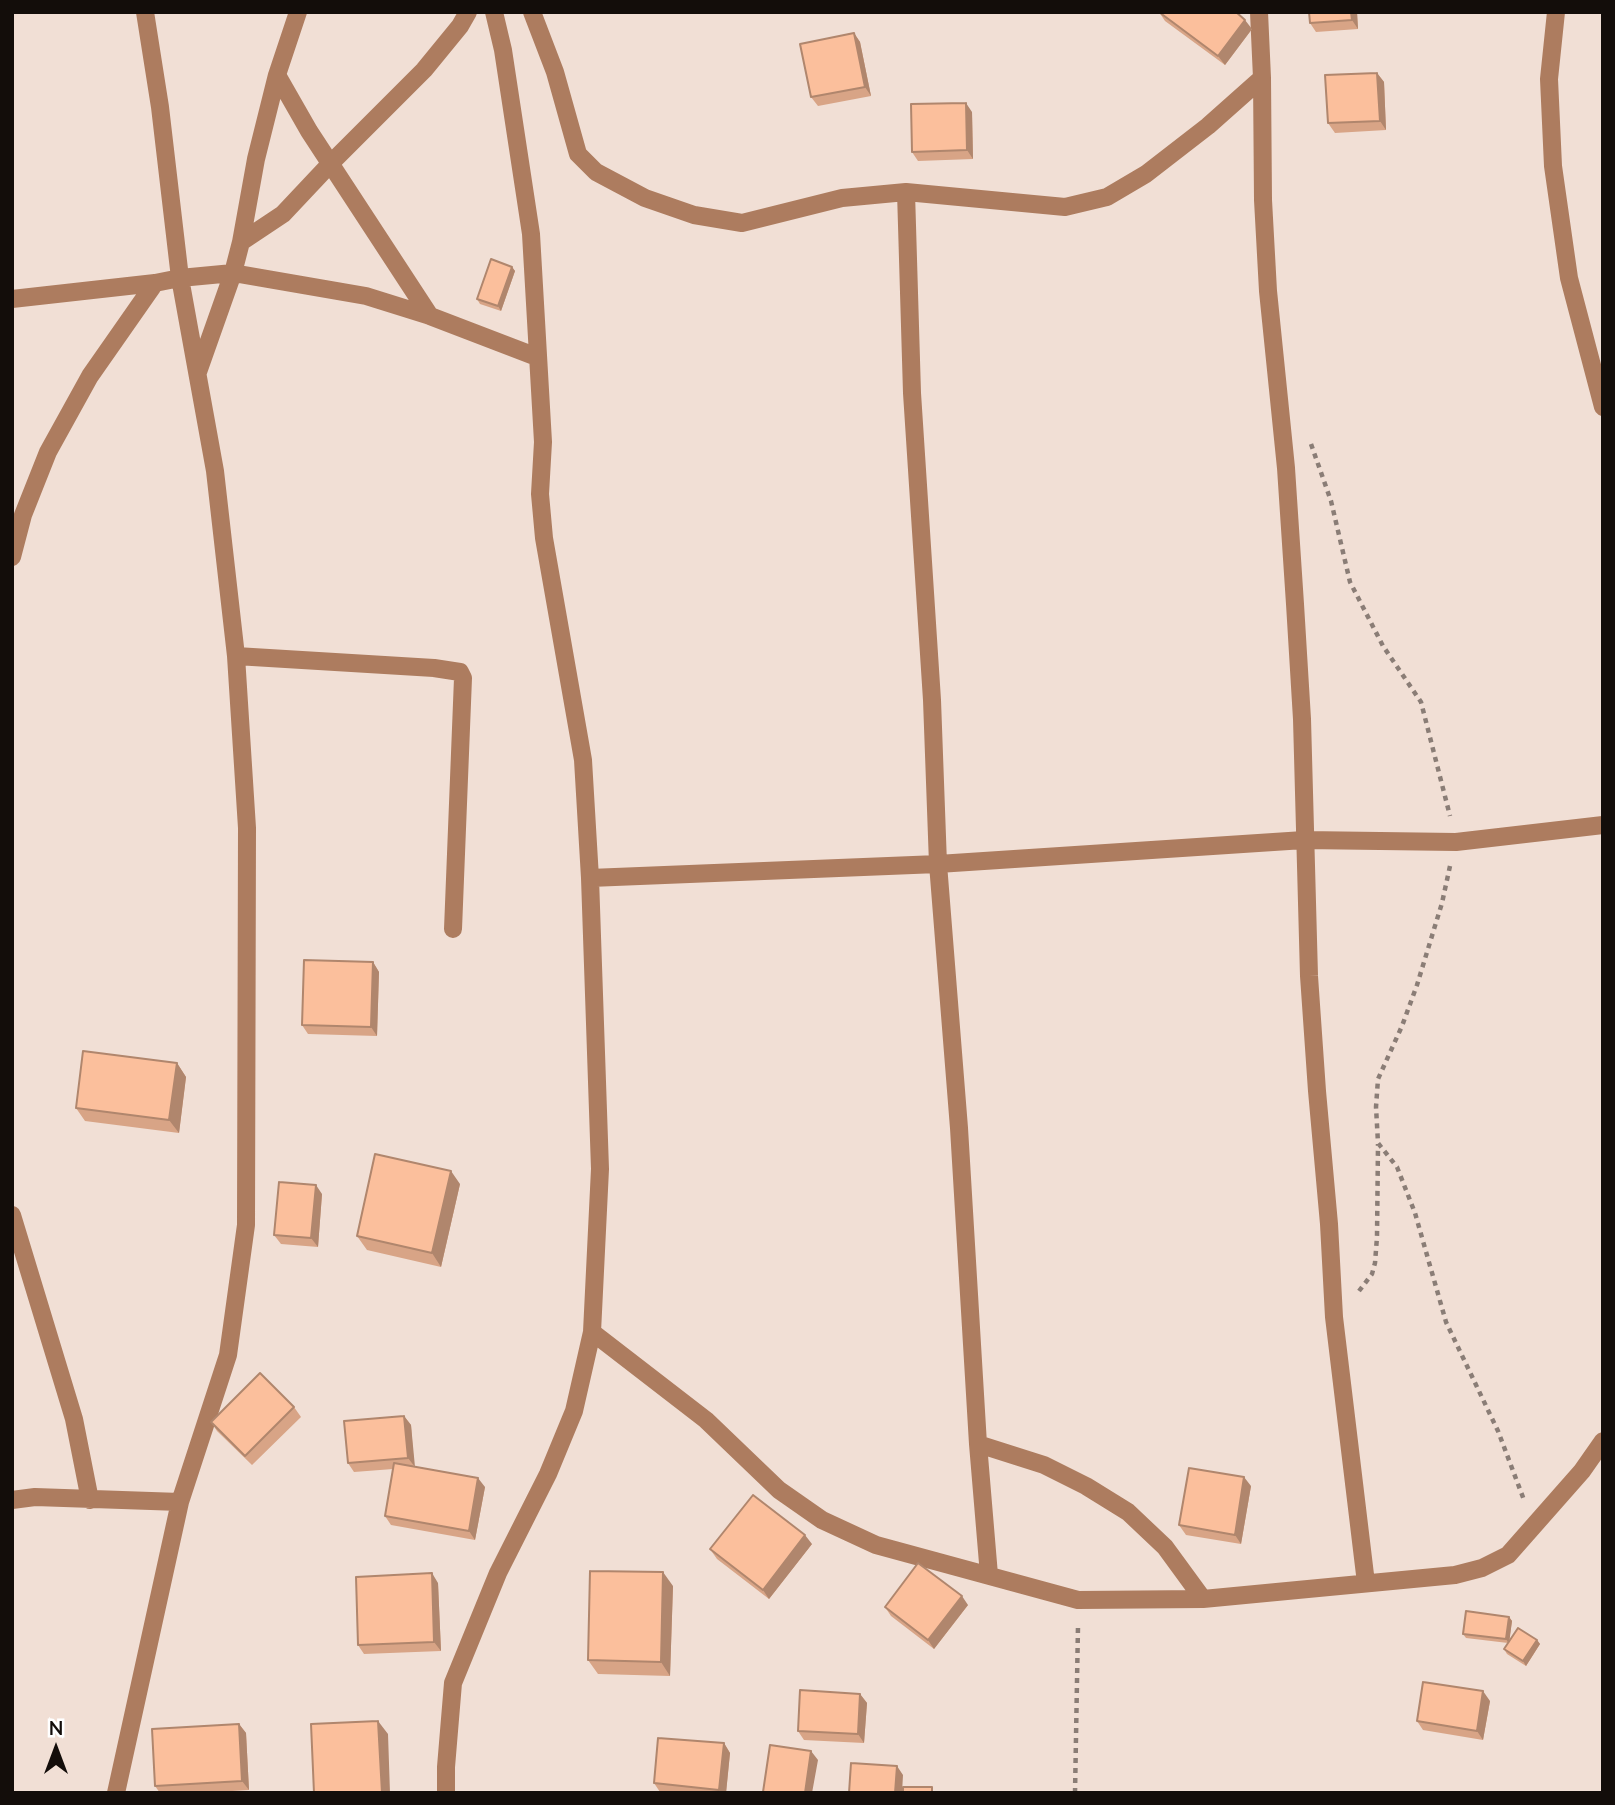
<!DOCTYPE html>
<html>
<head>
<meta charset="utf-8">
<style>
	body { margin:0 }
	#map { position:relative; width:1615px; height:1805px; overflow:hidden; background:#f1dfd5; font-family:Lato,sans-serif }
	canvas { display:block }
	.frame { position:absolute; inset:0; border:14px solid #130d0a; pointer-events:none }
	.north { position:absolute; left:21px; top:1714px; width:70px; height:70px; -webkit-text-stroke:5px #fff; paint-order:stroke; rotate:0deg; font-size:19px; font-weight:700; line-height:28px; text-align:center; color:#130d0a }
	.north::after { content:''; display:block; margin:auto; width:24px; height:32px; background:#130d0a; clip-path:polygon(50% 0,100% 100%,50% 72%,0 100%) }
</style>
</head>
<body>
<div id="map">
<canvas width="1615" height="1805"></canvas>
<div class="frame"></div>
<div class="north">N</div>
</div>
<script>
const g = document.querySelector('canvas').getContext('2d');
g.lineJoin = 'round';
function poly(rows) {
  const path = new Path2D();
  for (const r of rows) {
    path.moveTo(r[0], r[1]);
    for (let i = 2; i < r.length; i += 2) path.lineTo(r[i], r[i + 1]);
  }
  return path;
}
function stroke(path, color, width, dash) {
  g.strokeStyle = color;
  g.lineWidth = width;
  g.lineCap = dash ? 'butt' : 'round';
  g.setLineDash(dash || []);
  g.stroke(path);
}
function fill(path, color) {
  g.fillStyle = color;
  g.fill(path, 'evenodd');
}
stroke(poly([
	[1311,444,1331,501,1350,582,1383,646,1421,702,1450,816],
	[1450,866,1442,903,1417,985,1402,1026,1378,1079,1376,1107,1378,1143,1397,1167,1415,1213,1446,1322,1498,1431,1524,1500],
	[1359,1291,1372,1274,1375,1263,1377,1237,1378,1144],
	[1075,1793,1078,1626]
]), '#8a7d76', 4.5, [5, 5]);
stroke(poly([
	[532,12,555,72,578,154,596,172,645,198,694,215,742,223,842,198,906,192,1065,207,1107,197,1146,174,1208,126,1262,78],
	[1259,12,1262,78,1263,200,1268,291,1286,468,1295,604,1302,719,1309,976,1317,1091,1329,1224,1334,1317,1366,1583],
	[1556,12,1549,79,1553,166,1569,278,1603,407],
	[277,75,309,131,430,316],
	[906,192,912,393,932,700,938,864,959,1128,978,1444,989,1575],
	[241,242,283,214,331,163,424,70,460,26,468,12],
	[12,299,155,283,180,278,233,273,366,296,430,316,537,357],
	[198,372,233,273,241,242,256,159,277,75,298,12],
	[12,557,23,515,48,452,90,376,155,283],
	[236,656,434,668,460,672,463,678,453,929],
	[590,878,938,864,1304,840,1456,842,1603,825],
	[12,1215,74,1419,90,1500],
	[592,1332,706,1420,779,1490,822,1520,876,1545,1078,1600,1203,1599,1455,1575,1482,1568,1508,1555,1582,1471,1603,1441],
	[978,1444,1044,1465,1086,1486,1128,1512,1165,1547,1203,1599],
	[12,1500,35,1497,180,1502],
	[116,1793,180,1502,228,1355,246,1225,247,828,236,656,215,471,180,278,160,107,145,12],
	[446,1793,446,1767,453,1683,498,1573,548,1474,574,1411,592,1332,600,1169,590,878,583,760,544,538,540,494,543,442,531,234,503,50,494,12]
]), '#ad7c5f', 18);
fill(poly([
	[1159,12,1252,29,1225,65,1165,21],
	[1309,12,1357,12,1358,29,1316,32,1310,23],
	[854,33,860,42,871,96,818,106,811,97],
	[1377,73,1384,82,1386,130,1335,133,1328,123],
	[972,112,973,159,918,161,912,152],
	[512,267,515,271,501,311,480,304,477,299],
	[373,962,379,972,377,1036,308,1034,302,1025],
	[177,1063,186,1077,179,1133,85,1121,76,1108],
	[460,1184,441,1267,367,1250,357,1236],
	[322,1194,318,1247,281,1244,274,1235],
	[294,1407,301,1417,252,1465,217,1431,211,1422],
	[404,1416,411,1425,414,1466,485,1487,475,1540,391,1525,385,1516,393,1469,354,1472,348,1463],
	[1251,1486,1241,1544,1186,1535,1179,1525],
	[812,1544,769,1599,717,1559,710,1549],
	[438,1583,441,1651,364,1654,358,1645],
	[673,1586,670,1676,598,1674,588,1660],
	[968,1605,934,1649,891,1616,885,1607],
	[1509,1617,1512,1621,1509,1641,1537,1640,1540,1644,1526,1666,1507,1654,1504,1649,1508,1643,1466,1638,1463,1634],
	[860,1694,867,1703,864,1743,804,1740,798,1731],
	[1490,1701,1483,1740,1423,1730,1417,1721],
	[239,1724,246,1733,249,1790,199,1793,160,1793,155,1786],
	[724,1743,730,1753,726,1793,660,1792,654,1783]
]), '#d8a486');
fill(poly([
	[1351,12,1357,12,1358,29,1352,20],
	[1245,20,1252,29,1225,65,1218,56],
	[854,33,860,42,871,96,865,87],
	[1377,73,1384,82,1386,130,1380,121],
	[966,103,972,112,973,159,967,150],
	[512,267,515,271,501,311,498,306],
	[373,962,379,972,377,1036,371,1027],
	[177,1063,186,1077,179,1133,169,1120],
	[451,1171,460,1184,441,1267,432,1253],
	[316,1185,322,1194,318,1247,311,1238],
	[404,1416,411,1425,415,1467,408,1458],
	[1244,1477,1251,1486,1241,1544,1235,1535],
	[478,1478,485,1487,475,1540,469,1531],
	[805,1535,812,1544,769,1599,763,1590],
	[663,1572,673,1586,670,1676,661,1662],
	[432,1573,438,1583,441,1651,434,1642],
	[962,1596,968,1605,934,1649,928,1640],
	[1509,1617,1512,1621,1509,1644,1506,1639],
	[1537,1640,1540,1644,1526,1666,1523,1661],
	[1483,1691,1490,1701,1483,1740,1477,1731],
	[860,1694,867,1703,864,1743,858,1734],
	[378,1721,388,1734,390,1793,382,1793],
	[239,1724,246,1733,249,1790,242,1781],
	[724,1743,730,1753,726,1793,722,1793,719,1790],
	[811,1751,818,1760,812,1793,805,1793],
	[897,1766,903,1775,902,1793,895,1793]
]), '#b0866d');
const building = poly([
	[1159,12,1236,12,1245,20,1218,56,1159,12],
	[1309,12,1351,12,1352,20,1310,23,1309,12],
	[854,33,865,87,811,97,800,44,854,33],
	[1377,73,1380,121,1328,123,1325,75,1377,73],
	[966,103,967,150,912,152,911,104,966,103],
	[491,259,512,267,498,306,477,299,491,259],
	[304,960,373,962,371,1027,302,1025,304,960],
	[83,1051,177,1063,169,1120,76,1108,83,1051],
	[375,1154,451,1171,432,1253,357,1236,375,1154],
	[279,1182,316,1185,311,1238,274,1235,279,1182],
	[260,1373,294,1407,245,1456,211,1422,260,1373],
	[404,1416,408,1458,348,1463,344,1421,404,1416],
	[394,1463,478,1478,469,1531,385,1516,394,1463],
	[1189,1468,1244,1477,1235,1535,1179,1525,1189,1468],
	[753,1495,805,1535,763,1590,710,1549,753,1495],
	[918,1563,962,1596,928,1640,885,1607,918,1563],
	[590,1571,663,1572,661,1662,588,1660,590,1571],
	[432,1573,434,1642,358,1645,356,1577,432,1573],
	[1466,1611,1509,1617,1506,1639,1463,1634,1466,1611],
	[1518,1628,1537,1640,1523,1661,1504,1649,1518,1628],
	[1423,1682,1483,1691,1477,1731,1417,1721,1423,1682],
	[800,1690,860,1694,858,1734,798,1731,800,1690],
	[378,1721,382,1793,314,1793,311,1724,378,1721],
	[239,1724,242,1781,155,1786,152,1729,239,1724],
	[658,1738,724,1743,719,1790,654,1783,658,1738],
	[770,1745,811,1751,805,1793,763,1792,770,1745],
	[851,1763,897,1766,895,1793,849,1793,851,1763],
	[903,1787,932,1787,932,1793,903,1793,903,1787]
]);
fill(building, '#fbbf9c');
stroke(building, '#b0866d', 2);
</script>
</body>
</html>
